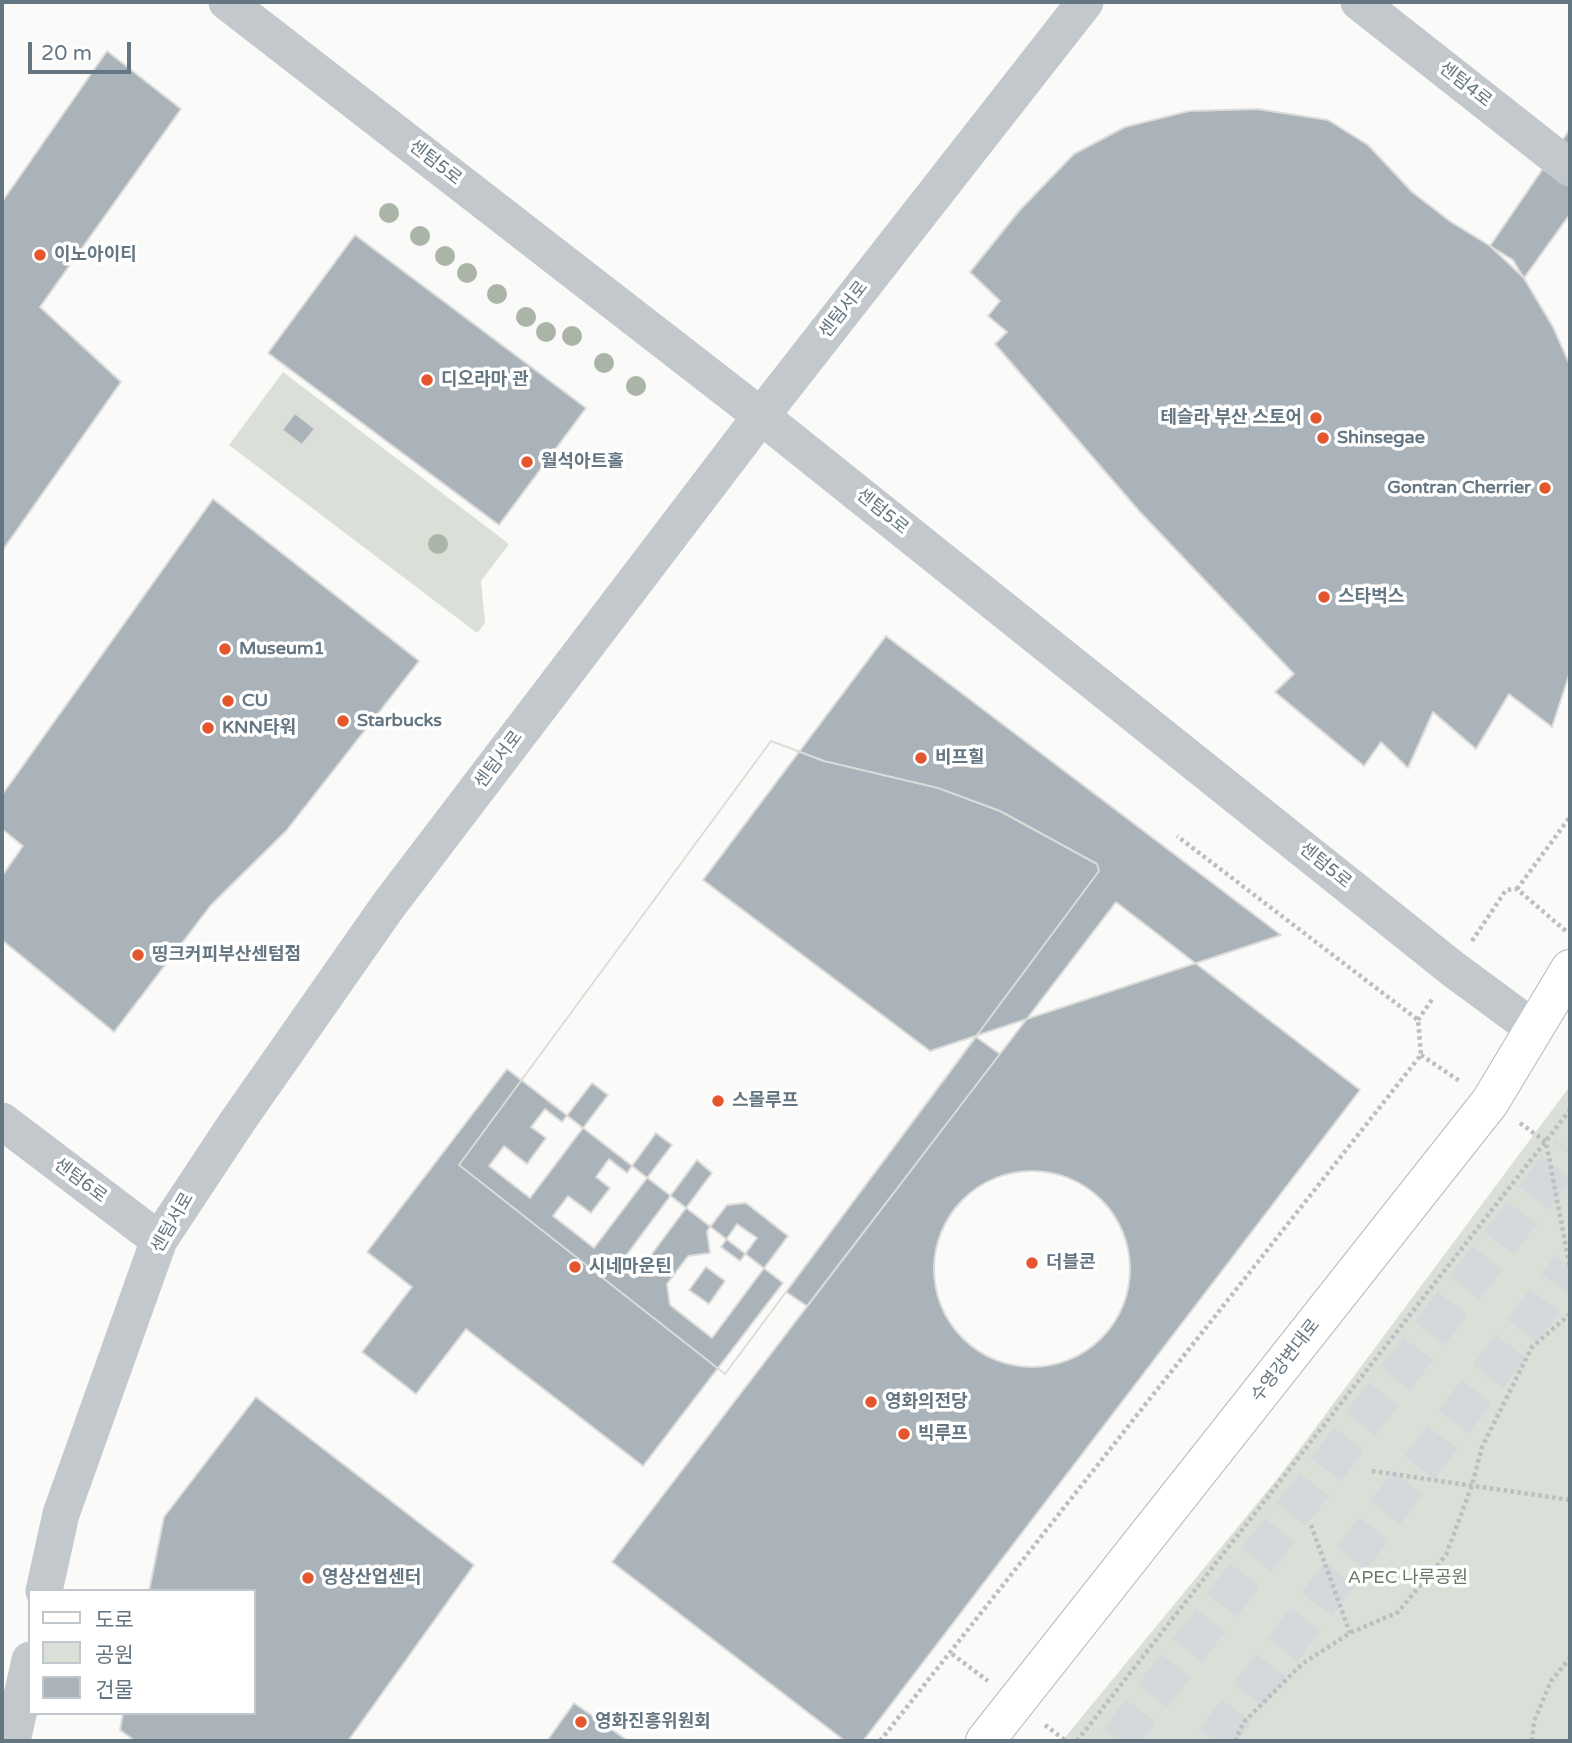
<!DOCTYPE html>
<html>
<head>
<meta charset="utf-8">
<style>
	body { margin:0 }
	#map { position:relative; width:1572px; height:1743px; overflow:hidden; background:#fafaf8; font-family:"Varela Round","Noto Sans KR",sans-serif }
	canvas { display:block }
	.frame { position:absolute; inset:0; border:4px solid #657683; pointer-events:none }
	.legend { position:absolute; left:28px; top:1589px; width:228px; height:126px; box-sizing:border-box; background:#fff; border:2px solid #c1c8cd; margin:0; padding:9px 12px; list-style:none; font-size:21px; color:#657683 }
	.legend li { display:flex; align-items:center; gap:14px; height:35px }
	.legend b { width:35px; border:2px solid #c1c8cd }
	.scale { position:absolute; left:28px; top:42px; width:103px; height:32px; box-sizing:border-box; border:4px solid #657683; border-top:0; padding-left:9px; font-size:21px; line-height:24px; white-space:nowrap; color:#657683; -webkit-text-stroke:5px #fff; paint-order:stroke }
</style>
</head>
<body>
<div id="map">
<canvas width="1572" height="1743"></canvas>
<div class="frame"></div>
<ul class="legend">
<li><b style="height:9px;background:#fff"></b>도로</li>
<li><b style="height:19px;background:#dadfd7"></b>공원</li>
<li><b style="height:19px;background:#aab3b9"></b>건물</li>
</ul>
<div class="scale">20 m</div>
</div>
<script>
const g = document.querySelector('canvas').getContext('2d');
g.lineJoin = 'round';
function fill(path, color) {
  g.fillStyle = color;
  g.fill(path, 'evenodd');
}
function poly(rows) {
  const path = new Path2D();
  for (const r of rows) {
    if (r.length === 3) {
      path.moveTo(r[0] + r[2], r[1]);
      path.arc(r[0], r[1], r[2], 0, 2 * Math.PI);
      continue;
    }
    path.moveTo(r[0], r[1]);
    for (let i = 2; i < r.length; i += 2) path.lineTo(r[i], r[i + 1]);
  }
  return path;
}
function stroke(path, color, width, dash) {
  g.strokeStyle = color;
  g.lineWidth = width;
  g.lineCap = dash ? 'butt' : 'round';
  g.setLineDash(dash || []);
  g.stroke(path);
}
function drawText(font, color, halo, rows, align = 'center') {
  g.font = font + ' "Varela Round","Noto Sans KR",sans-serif';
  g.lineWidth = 7;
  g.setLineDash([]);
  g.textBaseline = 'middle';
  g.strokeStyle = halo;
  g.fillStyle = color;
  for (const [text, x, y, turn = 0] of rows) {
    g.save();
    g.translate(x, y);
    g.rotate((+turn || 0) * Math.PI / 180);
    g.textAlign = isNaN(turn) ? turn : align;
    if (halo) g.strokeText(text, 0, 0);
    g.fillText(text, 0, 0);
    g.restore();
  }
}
fill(poly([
	[283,372,509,544,481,581,485,623,477,633,229,445],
	[1570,1086,1570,1741,1062,1741,1278,1478]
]), '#dadfd7');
const building = poly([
	[107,51,181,109,40,307,121,382,2,551,2,202,107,51],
	[1257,109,1328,120,1368,145,1412,192,1451,222,1513,260,1553,327,1570,365,1570,672,1552,727,1509,694,1476,749,1433,712,1408,768,1381,742,1364,766,1275,692,1294,674,1140,512,995,344,1007,332,988,316,1000,301,970,272,1019,211,1074,154,1125,127,1189,111,1257,109],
	[1570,129,1570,214,1524,278,1490,246,1570,129],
	[355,235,586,408,499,525,268,353,355,235],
	[295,413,315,429,302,445,282,430,295,413],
	[213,499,419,661,286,831,211,905,114,1032,2,940,2,876,23,846,2,829,2,795,213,499],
	[886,636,1281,935,930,1051,703,880,886,636],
	[771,741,824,761,938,788,1000,811,1097,864,1099,871,725,1374,459,1165,771,741],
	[592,1083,608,1095,530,1198,489,1166,504,1146,527,1164,546,1138,531,1127,545,1109,562,1122,592,1083],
	[656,1133,672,1145,594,1248,553,1216,568,1196,591,1213,610,1188,596,1177,609,1159,627,1173,656,1133],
	[697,1160,712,1173,634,1278,619,1265,697,1160],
	[746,1203,788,1236,712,1338,670,1305,667,1284,688,1256,710,1253,707,1231,727,1205,746,1203],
	[771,741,824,761,938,788,1000,811,1097,864,1099,871,725,1374,459,1165,771,741],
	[1116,902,1360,1090,863,1741,845,1741,612,1562,1116,902],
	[976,1037,1000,1054,807,1306,786,1292,976,1037],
	[507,1069,783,1283,643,1466,466,1329,416,1394,362,1352,412,1287,367,1252,507,1069],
	[1032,1269,98],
	[737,1224,757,1238,740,1261,721,1247,737,1224],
	[706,1267,725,1281,709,1304,689,1290,706,1267],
	[256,1397,474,1565,348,1741,135,1741,120,1730,123,1713,254,1713,254,1591,149,1591,164,1517,256,1397],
	[574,1703,628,1741,547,1741,574,1703]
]);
fill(building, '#aab3b9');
stroke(building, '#dcdcda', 2);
stroke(poly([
	[1118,1741,1570,1150],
	[1214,1741,1570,1267]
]), '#d5d9db', 38, [38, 19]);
const secondary = poly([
	[985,1741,1490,1102,1570,969]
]);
stroke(secondary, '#b3babf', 40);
stroke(poly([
	[1517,889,1570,817],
	[1472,941,1506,890,1517,889,1567,932],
	[1418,1020,1433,998],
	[1421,1055,1461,1082],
	[1520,1123,1546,1142,1570,1268],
	[1372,1471,1570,1500],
	[1311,1525,1350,1633],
	[952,1654,988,1681],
	[1045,1725,1066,1741],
	[880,1741,1421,1055,1418,1020,1177,836],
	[1077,1741,1570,1110],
	[1235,1741,1244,1722,1302,1664,1350,1633,1398,1612,1446,1555,1472,1485,1482,1447,1532,1347,1570,1314],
	[1532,1741,1534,1721,1551,1681,1570,1658]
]), '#bbbfc2', 4.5, [3.5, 3.5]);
stroke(poly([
	[227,2,761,416,1453,969,1533,1028],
	[1359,2,1570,168],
	[2,1121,159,1240],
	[44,1591,61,1514,159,1240,237,1122,388,906,761,416,1085,2],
	[12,1741,30,1660]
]), '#c3c8cc', 37);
stroke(secondary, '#fff', 38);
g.fillStyle = '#aab4a7';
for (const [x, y] of [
	[389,213],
	[420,236],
	[445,256],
	[467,273],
	[497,294],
	[526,317],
	[546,332],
	[572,336],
	[604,363],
	[636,386],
	[438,544]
]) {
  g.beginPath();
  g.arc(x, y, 10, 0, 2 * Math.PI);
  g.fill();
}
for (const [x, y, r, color] of [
	[40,255,7,"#e4572e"],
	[427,380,7,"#e4572e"],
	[1316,418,7,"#e4572e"],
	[1323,438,7,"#e4572e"],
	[527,462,7,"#e4572e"],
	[1545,488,7,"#e4572e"],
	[1324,597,7,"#e4572e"],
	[225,649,7,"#e4572e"],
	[228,701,7,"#e4572e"],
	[343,721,7,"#e4572e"],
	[208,728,7,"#e4572e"],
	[921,758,7,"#e4572e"],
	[138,955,7,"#e4572e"],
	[718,1101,7,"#e4572e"],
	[1032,1263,7,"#e4572e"],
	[575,1267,7,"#e4572e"],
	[871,1402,7,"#e4572e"],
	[904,1434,7,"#e4572e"],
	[308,1578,7,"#e4572e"],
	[581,1722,7,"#e4572e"]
]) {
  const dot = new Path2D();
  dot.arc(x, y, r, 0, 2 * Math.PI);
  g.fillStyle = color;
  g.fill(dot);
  stroke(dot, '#fff', 2.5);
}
drawText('18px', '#657683', '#fff', [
	["센텀4로",1465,85,38],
	["센텀5로",435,163,38],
	["센텀서로",844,310,-52],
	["센텀5로",882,512,39],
	["센텀서로",499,760,-53],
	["센텀5로",1325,866,39],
	["센텀6로",80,1181,37],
	["센텀서로",173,1223,-60],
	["수영강변대로",1286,1361,-52]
]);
drawText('bold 18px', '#657683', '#fff', [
	["이노아이티",54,255],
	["디오라마 관",441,380],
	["테슬라 부산 스토어",1302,418,"right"],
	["Shinsegae",1337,438],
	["월석아트홀",541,462],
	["Gontran Cherrier",1531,488,"right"],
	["스타벅스",1338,597],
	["Museum1",239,649],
	["CU",242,701],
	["Starbucks",357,721],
	["KNN타워",222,728],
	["비프힐",935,758],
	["띵크커피부산센텀점",152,955],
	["스몰루프",732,1101],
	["더블콘",1046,1263],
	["시네마운틴",589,1267],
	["영화의전당",885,1402],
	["빅루프",918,1434],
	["영상산업센터",322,1578],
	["영화진흥위원회",595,1722]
], 'left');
drawText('18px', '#687a64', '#fff', [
	["APEC 나루공원",1408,1578]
]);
</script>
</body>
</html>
